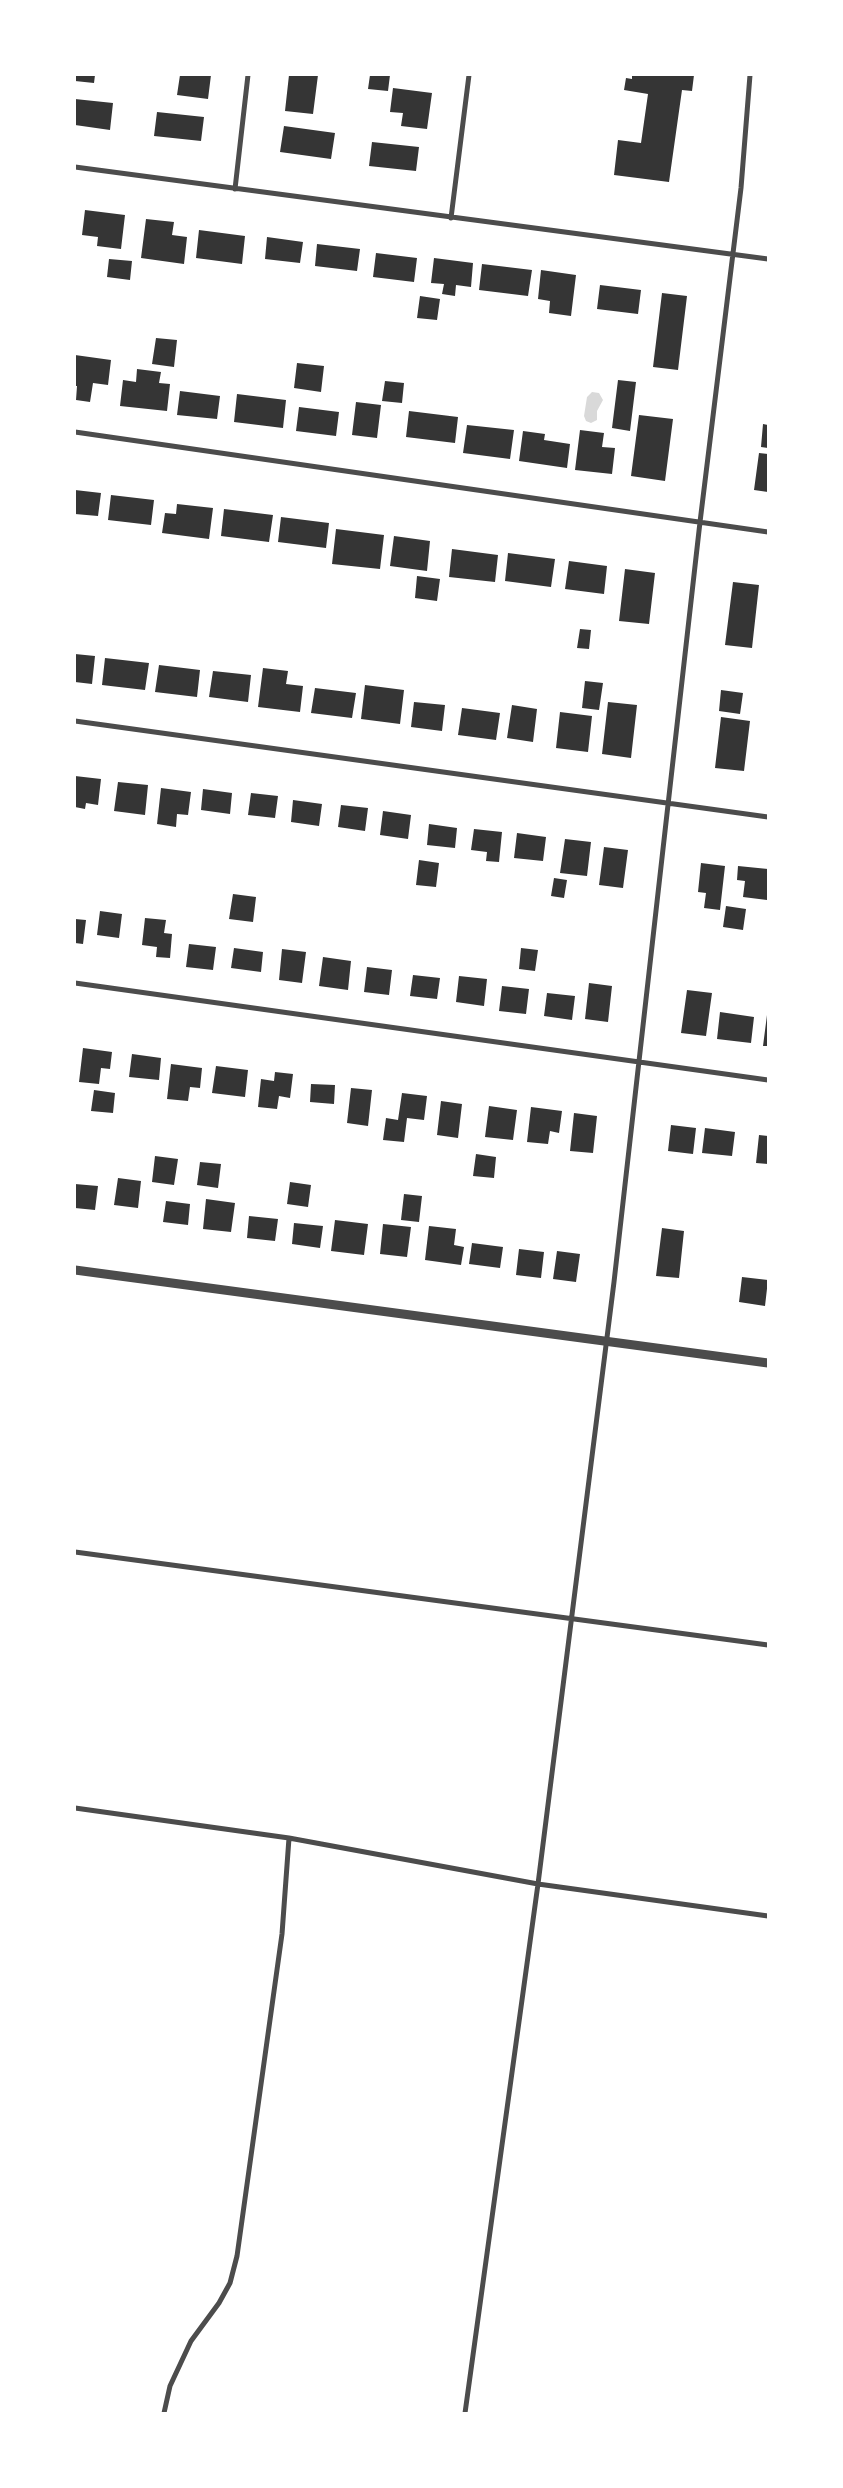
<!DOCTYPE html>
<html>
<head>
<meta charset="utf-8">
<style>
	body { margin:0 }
	#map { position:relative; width:843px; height:2488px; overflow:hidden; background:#fff; font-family:Overpass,sans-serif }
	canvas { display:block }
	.frame { position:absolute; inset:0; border:76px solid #fff; pointer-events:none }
</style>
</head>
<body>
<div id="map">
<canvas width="843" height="2488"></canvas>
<div class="frame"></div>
</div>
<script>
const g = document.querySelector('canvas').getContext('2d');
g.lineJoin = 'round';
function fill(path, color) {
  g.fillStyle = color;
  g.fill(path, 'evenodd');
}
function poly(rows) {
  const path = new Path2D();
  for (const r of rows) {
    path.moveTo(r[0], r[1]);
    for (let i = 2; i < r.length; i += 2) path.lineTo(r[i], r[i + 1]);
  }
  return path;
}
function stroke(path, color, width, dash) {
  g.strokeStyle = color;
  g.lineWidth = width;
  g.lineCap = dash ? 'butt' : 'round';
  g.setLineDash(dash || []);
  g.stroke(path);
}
fill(poly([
	[592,392,599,393,603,400,597,411,597,420,591,423,586,421,584,416,587,397]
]), '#d9d9d9');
fill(poly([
	[75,75,95,75,94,83,75,81],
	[180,75,211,75,208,99,177,95],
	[289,75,318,75,313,114,285,111],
	[370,75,390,75,388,91,368,89],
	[632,75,694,75,692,91,682,90,669,182,614,175,618,140,641,143,648,94,624,90,626,78,632,79],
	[393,88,432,93,427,129,401,126,403,113,390,112],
	[75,99,113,103,110,130,75,125],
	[157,112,204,117,201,141,154,136],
	[284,126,335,133,331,159,280,152],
	[372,142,419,147,416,171,369,166],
	[85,210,125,215,121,249,97,246,98,237,82,235],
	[146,219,174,222,172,235,187,237,184,264,141,258],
	[199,230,245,236,242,264,196,258],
	[267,237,303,242,300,263,265,259],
	[317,244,360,249,357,271,315,266],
	[376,253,417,258,414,282,373,277],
	[434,258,473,263,471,287,456,285,455,296,442,294,444,284,431,283],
	[109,259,132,261,130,280,107,277],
	[482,264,532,270,528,296,479,290],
	[541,270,576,275,571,316,549,313,550,301,538,299],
	[600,285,641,290,638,314,597,309],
	[662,293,687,296,678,370,653,367],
	[420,296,440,299,437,320,417,318],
	[156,338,177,340,174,367,152,364],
	[75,355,111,360,108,385,93,383,90,402,76,400,77,386,75,386],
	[297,363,324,366,321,392,294,388],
	[137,369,161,372,159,383,170,384,167,411,120,406,123,380,136,382],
	[618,380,636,382,630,431,612,428],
	[385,381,404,383,402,403,382,401],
	[180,391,220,396,217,419,177,415],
	[237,394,286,400,283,428,234,422],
	[356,402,381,405,377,438,352,435],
	[299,407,339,412,336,436,296,431],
	[409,411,458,417,455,443,406,437],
	[639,415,673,419,665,481,631,476],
	[763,424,768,425,768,448,761,447],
	[467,425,514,430,510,459,463,453],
	[580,430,604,433,602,447,615,448,612,474,575,470],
	[523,431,545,434,544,440,570,444,567,468,519,461],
	[759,453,768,454,768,492,754,490],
	[75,490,101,493,98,516,75,514],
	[111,495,154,500,151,525,108,520],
	[177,504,213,508,209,539,162,533,165,513,176,514],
	[224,509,273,515,269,542,221,536],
	[281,517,329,523,326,548,278,542],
	[336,529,384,535,380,569,332,564],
	[394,536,430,541,427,571,390,566],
	[452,549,498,555,495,582,449,577],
	[508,553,555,559,551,587,505,581],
	[569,561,607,566,604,594,565,589],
	[625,569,655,573,649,624,619,621],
	[417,576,440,579,437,601,415,598],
	[733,582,759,585,752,648,725,645],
	[580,629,591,630,589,649,577,648],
	[75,654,95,656,92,684,75,682],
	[105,658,149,663,145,690,102,685],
	[159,665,200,670,197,697,155,692],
	[263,668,288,671,286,684,303,686,300,712,258,707],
	[213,671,251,675,248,702,209,697],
	[585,681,603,683,599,710,582,708],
	[365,685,404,690,400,724,361,719],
	[315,688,356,693,352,718,311,713],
	[721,690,743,693,740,714,719,711],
	[414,702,445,705,442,731,411,727],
	[608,702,637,705,631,758,602,754],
	[512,705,537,709,533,742,507,738],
	[462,708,500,713,496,740,458,735],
	[560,712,592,716,588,752,556,748],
	[721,717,750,721,744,771,715,768],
	[75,776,101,779,98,805,86,803,85,809,75,807],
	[118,782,148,785,145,815,114,811],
	[161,788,191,792,188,815,177,814,176,827,157,824],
	[203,789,232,793,230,814,201,810],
	[251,793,278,796,275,818,248,815],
	[293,800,322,804,319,826,291,822],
	[341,805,368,808,365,831,338,827],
	[383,811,411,815,408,839,380,835],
	[429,824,457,828,455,848,427,845],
	[474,829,502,832,499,862,486,861,487,852,471,850],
	[517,833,546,837,543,861,514,858],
	[565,839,591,842,587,876,560,873],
	[604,847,628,850,623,888,599,885],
	[419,860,439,863,436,887,416,885],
	[701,863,725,866,720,910,704,908,706,893,698,892],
	[738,866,768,869,767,900,743,897,745,881,737,880],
	[554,878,567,880,564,898,551,896],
	[233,894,256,897,253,922,229,919],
	[726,906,746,909,743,930,723,927],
	[100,911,122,914,119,938,97,935],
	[145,918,166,920,164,933,172,934,170,958,156,957,157,947,142,945],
	[75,919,86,920,83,944,75,943],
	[189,944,216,947,213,970,186,967],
	[234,948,263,952,261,972,231,968],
	[521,948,538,950,535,971,519,969],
	[282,949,306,952,302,983,279,980],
	[323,957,351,961,348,990,319,986],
	[367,967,392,970,389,995,364,992],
	[413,975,440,978,437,999,410,996],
	[459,976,487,979,484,1006,456,1002],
	[589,983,612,986,608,1022,585,1019],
	[502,986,529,989,526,1014,499,1011],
	[687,990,712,993,706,1036,681,1033],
	[547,993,575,996,572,1020,544,1016],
	[720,1012,754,1017,751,1043,717,1039],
	[767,1015,768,1015,768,1046,763,1046],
	[83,1048,112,1052,110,1069,101,1068,99,1084,79,1082],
	[132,1054,161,1058,159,1080,129,1077],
	[171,1064,202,1068,200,1088,190,1087,188,1101,167,1099],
	[216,1066,248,1070,245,1097,212,1093],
	[275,1072,293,1074,290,1098,279,1096,277,1109,258,1107,261,1079,274,1081],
	[311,1084,335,1085,334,1104,310,1102],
	[351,1088,372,1090,368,1126,347,1123],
	[94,1090,115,1093,113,1113,91,1111],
	[402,1093,427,1096,424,1120,407,1118,404,1142,383,1140,386,1118,398,1120],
	[441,1101,462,1104,458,1138,437,1135],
	[489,1106,517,1110,513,1140,485,1137],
	[531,1107,562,1111,559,1133,550,1131,548,1144,527,1142],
	[574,1113,597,1116,593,1153,570,1151],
	[671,1125,696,1128,693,1154,668,1151],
	[705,1128,735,1132,732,1156,702,1153],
	[759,1135,768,1136,768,1164,756,1163],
	[476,1154,496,1157,494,1178,473,1176],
	[155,1156,178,1159,174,1185,152,1182],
	[200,1162,221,1164,218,1188,197,1185],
	[118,1178,141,1181,138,1208,114,1205],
	[290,1182,311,1185,308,1207,287,1204],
	[75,1184,98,1186,95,1210,75,1208],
	[404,1194,422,1196,419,1222,401,1220],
	[206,1199,235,1203,231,1232,203,1229],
	[166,1201,190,1204,188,1225,163,1222],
	[249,1216,278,1219,275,1241,247,1238],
	[335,1220,368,1224,364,1255,331,1251],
	[294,1223,323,1226,320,1248,292,1244],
	[383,1224,411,1227,407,1257,380,1254],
	[429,1226,456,1229,454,1245,464,1247,461,1265,425,1260],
	[662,1228,684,1231,679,1278,656,1276],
	[472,1243,503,1247,500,1268,469,1264],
	[519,1249,544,1252,541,1278,516,1275],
	[557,1251,580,1254,576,1282,553,1279],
	[742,1277,768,1280,765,1306,739,1302]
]), '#353535');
stroke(poly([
	[75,167,768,259],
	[235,189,248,75],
	[451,218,469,75],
	[75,432,768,532],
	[75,721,768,817],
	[75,983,768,1080],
	[75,1552,768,1645],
	[75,1808,289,1838,538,1884,768,1916],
	[164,2413,170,2386,191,2341,219,2303,230,2283,237,2256,282,1934,289,1838],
	[465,2413,538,1884,614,1282,700,522,741,188,750,75]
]), '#4c4c4c', 5);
stroke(poly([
	[75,1270,768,1363]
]), '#4c4c4c', 9);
</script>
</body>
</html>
